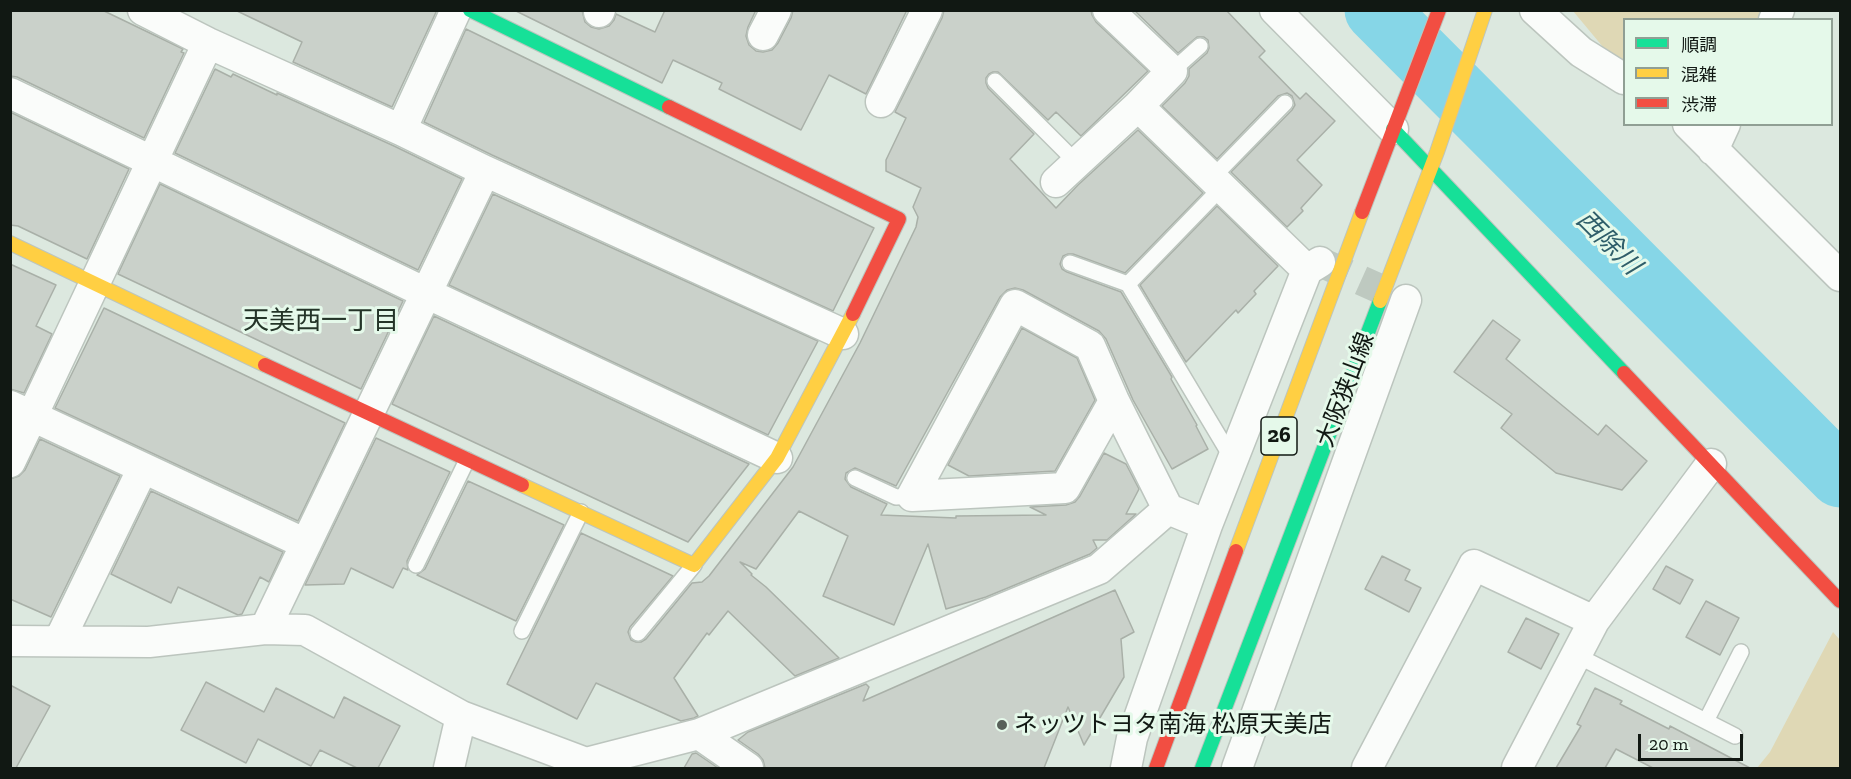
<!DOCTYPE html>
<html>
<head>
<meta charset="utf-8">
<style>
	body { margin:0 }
	#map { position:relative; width:1851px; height:779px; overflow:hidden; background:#dce8df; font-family:"Zilla Slab","Noto Sans JP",serif }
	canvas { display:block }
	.frame { position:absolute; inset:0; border:12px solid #111813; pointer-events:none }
	.legend { position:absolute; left:1623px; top:18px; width:210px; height:108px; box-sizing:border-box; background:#e5f9ea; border:2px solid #909f94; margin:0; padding:8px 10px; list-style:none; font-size:18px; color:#111813 }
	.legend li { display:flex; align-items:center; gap:12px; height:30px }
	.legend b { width:30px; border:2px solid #909f94 }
	.scale { position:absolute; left:1638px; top:734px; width:105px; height:27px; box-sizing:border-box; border:3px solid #111813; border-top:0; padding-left:8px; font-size:18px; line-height:21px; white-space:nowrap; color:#111813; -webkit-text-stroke:4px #e5f9ea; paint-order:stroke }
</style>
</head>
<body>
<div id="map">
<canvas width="1851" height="779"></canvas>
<div class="frame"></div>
<ul class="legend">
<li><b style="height:8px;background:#16e098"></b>順調</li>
<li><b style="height:8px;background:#ffcf43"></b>混雑</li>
<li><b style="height:8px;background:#f24e42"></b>渋滞</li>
</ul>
<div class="scale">20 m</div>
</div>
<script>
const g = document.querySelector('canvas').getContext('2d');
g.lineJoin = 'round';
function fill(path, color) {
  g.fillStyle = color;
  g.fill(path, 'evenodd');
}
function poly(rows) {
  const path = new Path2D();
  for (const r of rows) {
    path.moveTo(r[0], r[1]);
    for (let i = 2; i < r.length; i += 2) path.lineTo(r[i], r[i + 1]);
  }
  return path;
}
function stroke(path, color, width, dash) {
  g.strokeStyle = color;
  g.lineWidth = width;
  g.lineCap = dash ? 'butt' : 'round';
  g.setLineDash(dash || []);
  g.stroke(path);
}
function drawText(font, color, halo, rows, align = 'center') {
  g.font = font + ' "Zilla Slab","Noto Sans JP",serif';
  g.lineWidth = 6;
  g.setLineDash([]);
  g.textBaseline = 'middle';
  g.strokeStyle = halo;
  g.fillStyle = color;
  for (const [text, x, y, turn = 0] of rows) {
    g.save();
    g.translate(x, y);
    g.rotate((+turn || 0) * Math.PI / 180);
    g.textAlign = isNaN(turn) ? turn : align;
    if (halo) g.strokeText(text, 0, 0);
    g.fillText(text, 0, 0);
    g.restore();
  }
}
fill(poly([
	[1573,11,1763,11,1758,19,1624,20,1624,63,1608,53],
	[1833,632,1840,640,1840,768,1757,768,1770,752]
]), '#dfd8b5');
stroke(poly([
	[1376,10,1840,476]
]), '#86d6e7', 63);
const building = poly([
	[10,10,102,10,183,49,181,52,184,53,144,138,17,77,10,76,10,10],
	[235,10,437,10,392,107,293,62,302,42,235,10],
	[514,10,582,10,585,22,591,27,599,29,609,26,614,20,616,14,655,32,665,10,756,10,748,27,746,36,749,45,756,51,763,52,772,50,778,43,791,18,793,10,907,10,866,94,829,75,801,130,719,89,722,83,673,60,662,83,514,10],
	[944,10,1091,10,1092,15,1096,22,1148,71,1081,136,1056,112,1048,120,998,72,993,72,989,74,986,78,986,83,988,88,1034,134,1010,159,1056,208,1078,185,1138,130,1203,193,1125,273,1073,254,1068,254,1063,256,1060,264,1062,269,1067,272,1121,292,1172,377,1171,379,1197,425,1196,426,1208,449,1172,469,1133,400,1106,339,1099,331,1023,290,1015,288,1007,290,1000,297,896,486,855,468,846,473,845,479,851,487,887,504,881,515,956,518,956,516,1046,515,1030,507,1066,505,1075,502,1080,496,1104,453,1126,464,1139,489,1126,514,1136,514,1107,540,1093,540,1097,548,1090,554,986,597,946,609,928,544,894,625,823,596,848,536,799,511,756,569,740,562,752,574,751,575,766,587,839,658,795,676,728,611,709,635,707,633,674,678,698,716,694,718,681,721,596,683,577,719,507,684,581,533,673,576,630,627,628,632,631,640,636,642,641,642,646,639,692,583,702,582,709,576,793,467,860,343,916,227,918,217,913,207,921,188,886,171,886,160,906,118,895,112,942,18,944,10],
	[1134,10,1226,10,1265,51,1259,57,1300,99,1306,93,1335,121,1297,160,1322,185,1301,208,1303,211,1287,227,1231,172,1292,110,1295,105,1292,96,1287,93,1278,96,1217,159,1162,106,1185,83,1189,76,1189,69,1207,53,1209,48,1208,40,1204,37,1197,37,1178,53,1134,10],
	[466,29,874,228,833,311,492,155,424,122,466,29],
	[215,69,231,77,233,74,277,95,277,93,394,146,462,179,418,270,175,153,215,69],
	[10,112,129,169,87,259,18,226,10,225,10,112],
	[160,184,403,301,361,389,118,274,160,184],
	[493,194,818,341,768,435,449,285,493,194],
	[1217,206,1278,266,1254,291,1256,294,1238,313,1236,310,1186,362,1140,285,1217,206],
	[10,264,56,285,36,326,52,334,24,393,10,389,10,264],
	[104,308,345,423,298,521,55,408,104,308],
	[434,316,749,464,688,542,392,404,434,316],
	[1493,320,1520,340,1506,359,1598,435,1606,425,1647,461,1622,490,1556,473,1501,428,1512,414,1454,372,1493,320],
	[1022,328,1077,358,1095,400,1055,471,969,476,948,465,1022,328],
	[376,438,450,472,407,561,408,570,403,568,393,588,351,568,344,584,305,585,376,438],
	[40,439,120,476,51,617,10,599,10,479,19,476,25,470,40,439],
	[468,481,564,525,516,621,417,575,425,569,468,481],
	[151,491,283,552,269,582,260,577,242,614,238,615,178,587,171,603,111,574,151,491],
	[1382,556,1410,570,1405,580,1421,588,1409,612,1365,589,1382,556],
	[1666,566,1693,580,1680,604,1653,589,1666,566],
	[1115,590,1134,632,1121,639,1124,677,1084,745,1068,707,1044,768,765,768,763,760,758,754,738,740,748,732,866,684,869,687,863,701,1115,590],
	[1706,601,1739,618,1720,655,1686,637,1706,601],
	[1526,618,1559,634,1541,669,1508,652,1526,618],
	[206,682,264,712,276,688,334,718,344,697,400,726,378,768,357,768,320,750,311,766,258,739,246,763,181,730,206,682],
	[10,685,50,706,16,768,10,768,10,685],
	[1595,688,1622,701,1620,704,1669,729,1670,726,1750,768,1653,768,1616,749,1605,768,1556,768,1581,726,1577,724,1595,688],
	[696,753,718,768,684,768,692,754,696,753]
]);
fill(building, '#cad1ca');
stroke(building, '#a9b0a8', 1.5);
stroke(poly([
	[1320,262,1405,300]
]), '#bec9c0', 30, [30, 15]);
const lane = poly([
	[1172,71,1200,46],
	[995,81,1077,163],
	[1212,178,1285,103],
	[1070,263,1128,284,1222,187],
	[1128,284,1233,460],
	[855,478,896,497,912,496],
	[416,565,467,460],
	[522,631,581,512],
	[638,633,694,565],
	[1576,655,1735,736],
	[1706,721,1741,652]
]);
const street = poly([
	[143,10,208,43,401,130,485,171,843,334],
	[1108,10,1172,71,1138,106,1307,270],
	[1275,10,1393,129],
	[1535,10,1581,52,1624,79],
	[599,12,600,10],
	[1774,20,1779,10],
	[763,35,776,10],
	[10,93,426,293,777,458],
	[881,102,927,10],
	[1688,124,1840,276],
	[401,130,456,10],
	[1713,150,1725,124],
	[1056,182,1138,106],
	[1114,401,1065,488,912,496,1015,305,1090,346,1114,401,1168,509],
	[10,406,32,416,208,43],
	[10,462,32,416,306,544],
	[1207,525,1307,270,1320,262],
	[265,629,485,171],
	[10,641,149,642,265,629,305,630,461,716],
	[59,641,143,468],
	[699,734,748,768],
	[449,768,461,716,586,763,699,734,1099,569,1168,509,1207,525,1132,738,1126,768],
	[1237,768,1406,300],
	[1367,768,1474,565,1594,621],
	[1517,768,1594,621,1711,464]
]);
const fast = poly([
	[470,10,669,107],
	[1393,129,1624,373],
	[1202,768,1380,301]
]);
const slow = poly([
	[10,243,265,365],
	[1380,301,1437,152,1485,10],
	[522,485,694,565,777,458,853,314],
	[1236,551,1362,212]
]);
const jam = poly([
	[669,107,899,219,853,314],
	[1362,212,1439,10],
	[265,365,522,485],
	[1624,373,1840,601],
	[1156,768,1236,551]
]);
stroke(lane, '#bcc5be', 18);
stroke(street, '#bcc5be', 33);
stroke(fast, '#bcc5be', 16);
stroke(slow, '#bcc5be', 16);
stroke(jam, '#bcc5be', 16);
stroke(lane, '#fafcfa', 15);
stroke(street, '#fafcfa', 30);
stroke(fast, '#16e098', 14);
stroke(slow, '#ffcf43', 14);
stroke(jam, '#f24e42', 14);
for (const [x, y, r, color] of [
	[1002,725,6,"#58615a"]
]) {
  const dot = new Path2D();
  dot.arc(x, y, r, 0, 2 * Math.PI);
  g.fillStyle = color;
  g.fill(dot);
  stroke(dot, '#e5f9ea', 2);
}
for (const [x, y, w] of [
	[1279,436,36]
]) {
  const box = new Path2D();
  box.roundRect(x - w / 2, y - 19, w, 38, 4.5);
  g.fillStyle = '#e5f9ea';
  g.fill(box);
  stroke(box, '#111813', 1.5);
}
drawText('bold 22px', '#111813', null, [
	["26",1279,436]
]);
drawText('24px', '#111813', '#e5f9ea', [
	["大阪狭山線",1346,390,-69]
]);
drawText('24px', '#111813', '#e5f9ea', [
	["ネッツトヨタ南海 松原天美店",1014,725]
], 'left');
drawText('italic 26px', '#2f5e6a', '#e5f9ea', [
	["西除川",1608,243,45]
]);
drawText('26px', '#243428', '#e5f9ea', [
	["天美西一丁目",321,322]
]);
</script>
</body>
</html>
